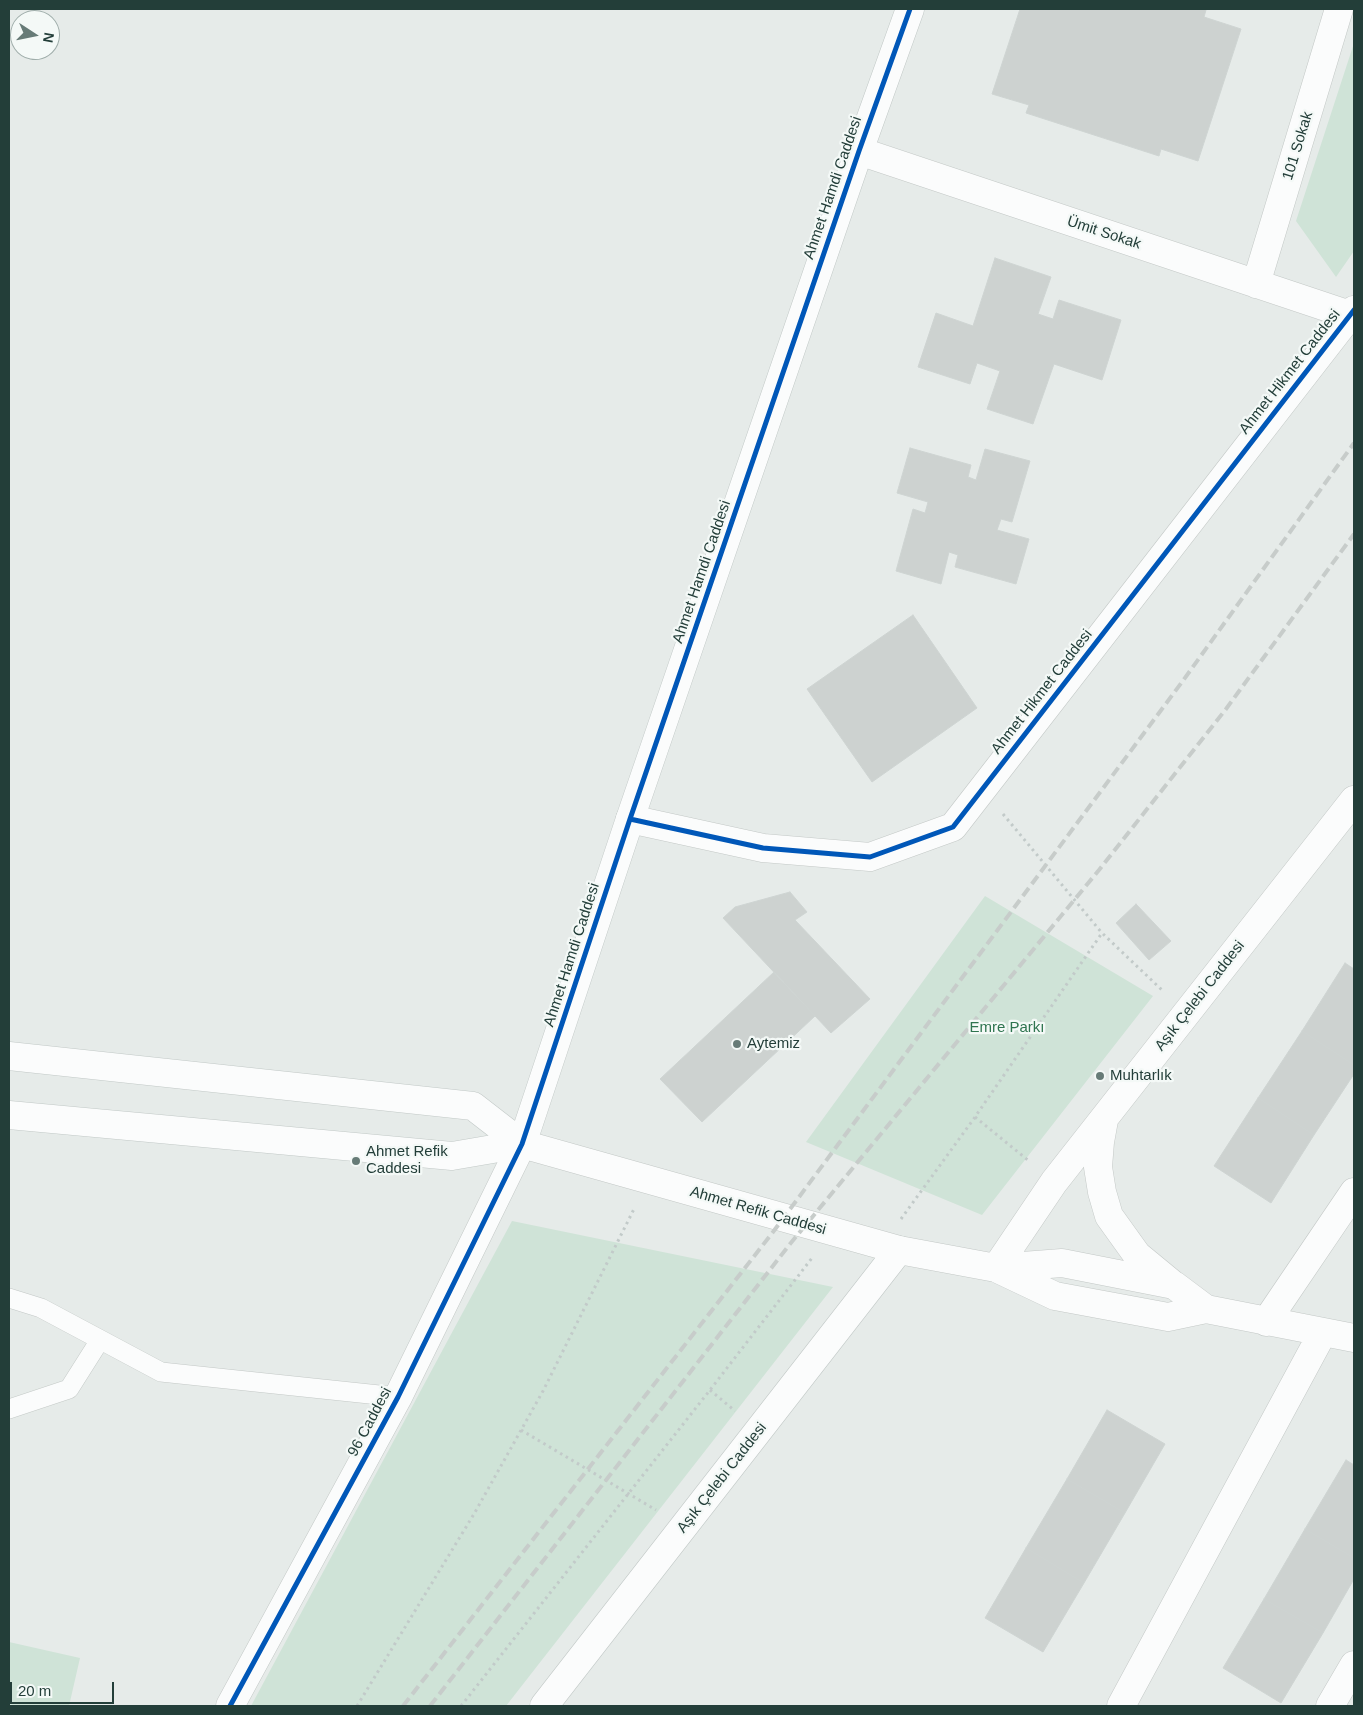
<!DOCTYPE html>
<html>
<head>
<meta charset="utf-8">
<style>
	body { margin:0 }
	#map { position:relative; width:1363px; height:1715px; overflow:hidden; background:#e6ebe9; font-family:Arial,sans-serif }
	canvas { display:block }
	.frame { position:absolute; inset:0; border:10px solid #233e39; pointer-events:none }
	.north { position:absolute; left:10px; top:10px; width:50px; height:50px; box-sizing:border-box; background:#f4f9f7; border:1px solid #a0aeab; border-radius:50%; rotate:101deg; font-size:14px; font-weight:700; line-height:20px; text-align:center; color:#233e39 }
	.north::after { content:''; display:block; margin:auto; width:18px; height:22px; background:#677b77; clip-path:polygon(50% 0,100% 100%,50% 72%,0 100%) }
	.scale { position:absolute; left:10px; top:1682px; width:104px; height:22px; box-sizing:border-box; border:2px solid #233e39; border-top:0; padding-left:6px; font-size:15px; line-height:18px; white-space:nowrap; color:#233e39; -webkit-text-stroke:4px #f4f9f7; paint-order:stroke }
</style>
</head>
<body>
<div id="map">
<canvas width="1363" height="1715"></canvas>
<div class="frame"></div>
<div class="north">N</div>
<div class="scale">20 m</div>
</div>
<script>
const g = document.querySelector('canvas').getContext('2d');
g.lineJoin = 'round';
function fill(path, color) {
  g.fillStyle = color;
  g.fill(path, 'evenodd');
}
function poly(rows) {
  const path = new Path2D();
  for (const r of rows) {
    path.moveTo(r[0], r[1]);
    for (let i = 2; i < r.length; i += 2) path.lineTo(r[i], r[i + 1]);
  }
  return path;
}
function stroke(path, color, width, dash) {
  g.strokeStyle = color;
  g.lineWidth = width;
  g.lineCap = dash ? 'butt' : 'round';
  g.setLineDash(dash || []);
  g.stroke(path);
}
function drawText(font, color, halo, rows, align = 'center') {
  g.font = font + ' Arial,sans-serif';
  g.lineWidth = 4.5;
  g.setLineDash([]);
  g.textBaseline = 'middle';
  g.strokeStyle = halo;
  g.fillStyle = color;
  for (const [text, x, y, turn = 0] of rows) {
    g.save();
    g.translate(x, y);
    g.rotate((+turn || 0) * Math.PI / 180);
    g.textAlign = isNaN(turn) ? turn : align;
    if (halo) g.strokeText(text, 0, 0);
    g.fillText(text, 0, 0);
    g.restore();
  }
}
fill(poly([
	[1354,43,1354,251,1336,277,1296,221],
	[985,896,1153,996,982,1215,806,1142],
	[512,1221,833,1287,506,1706,251,1706],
	[9,1642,80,1658,69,1706,9,1706]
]), '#cfe3d7');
const building = poly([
	[1020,9,1202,9,1206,10,1204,17,1241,29,1198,161,1161,149,1159,156,1026,113,1029,105,992,94,1020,9],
	[995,258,1051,277,1038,314,1053,319,1059,300,1121,320,1102,380,1054,364,1033,424,987,409,1000,371,977,363,970,384,918,367,936,313,973,326,995,258],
	[910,448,971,465,968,477,976,480,985,449,1030,461,1012,522,1001,519,997,530,1029,539,1016,584,955,567,958,555,949,552,941,584,896,571,913,509,925,513,928,502,897,493,910,448],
	[913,615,977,708,872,782,807,689,913,615],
	[790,892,807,912,795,920,870,999,831,1033,723,918,735,907,790,892],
	[1136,904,1171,941,1149,960,1116,923,1136,904],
	[1345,963,1354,969,1354,1065,1302,1031,1345,963],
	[774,972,815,1016,702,1122,660,1079,774,972],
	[1302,1031,1354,1065,1354,1074,1314,1135,1258,1098,1302,1031],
	[1258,1098,1314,1135,1271,1203,1214,1166,1258,1098],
	[1107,1410,1165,1444,1125,1513,1067,1479,1107,1410],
	[1346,1460,1354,1465,1354,1558,1305,1529,1346,1460],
	[1067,1479,1125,1513,1084,1583,1026,1548,1067,1479],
	[1305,1529,1354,1558,1354,1579,1323,1633,1264,1599,1305,1529],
	[1026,1548,1084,1583,1043,1652,985,1618,1026,1548],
	[1264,1599,1323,1633,1281,1703,1223,1668,1264,1599]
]);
fill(building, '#cdd2d0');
stroke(building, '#ced4d2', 1);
const lane = poly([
	[9,1298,41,1308,161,1372,398,1397],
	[9,1409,69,1389,100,1340]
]);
const street = poly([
	[859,151,1350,315],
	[1256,284,1339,9],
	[630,819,763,848,870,857,953,827,1354,310],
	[1104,1120,1100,1142,1098,1167,1102,1192,1109,1216,1137,1255,1171,1283],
	[996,1268,1054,1182,1354,800],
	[998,1269,1055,1296,1168,1317,1206,1309,1354,1338],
	[1266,1322,1354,1192],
	[230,1706,398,1397,522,1144,899,1250,996,1268,1062,1263,1174,1285,1206,1309],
	[1121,1706,1323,1332],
	[1330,1706,1354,1665]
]);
const secondary = poly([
	[9,1056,473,1106,522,1144],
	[9,1115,452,1156,522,1144],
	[522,1144,630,819,859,151,910,9],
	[544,1706,899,1250]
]);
stroke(lane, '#c3c8c6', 20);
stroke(street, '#c3c8c6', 29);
stroke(secondary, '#c1c8c6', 29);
stroke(poly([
	[1003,814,1102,933],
	[975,1117,1029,1161],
	[901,1219,975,1117,1102,933,1163,991],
	[710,1390,735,1411],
	[521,1430,656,1510],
	[357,1706,474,1514,543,1391,634,1209],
	[461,1706,710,1390,812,1258]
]), '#c2cac9', 3, [2.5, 4]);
stroke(lane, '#fbfcfc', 19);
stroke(street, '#fbfcfc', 28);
stroke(secondary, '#fbfcfc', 28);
stroke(poly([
	[403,1706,773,1232,1182,682,1354,443],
	[430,1706,790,1244,1099,870,1226,709,1354,534]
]), '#c7ccca', 4, [10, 5]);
stroke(poly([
	[630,819,763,848,870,857,953,827,1354,310],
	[230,1706,398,1397,522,1144,630,819,859,151,910,9]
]), '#0057b8', 5);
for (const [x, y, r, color] of [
	[737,1044,5,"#677b77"],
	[1100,1076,5,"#677b77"],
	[356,1161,5,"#677b77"]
]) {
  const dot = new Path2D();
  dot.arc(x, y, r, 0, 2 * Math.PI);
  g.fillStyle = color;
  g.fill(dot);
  stroke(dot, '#f4f9f7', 2);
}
drawText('15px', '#233e39', '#f4f9f7', [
	["101 Sokak",1298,146,-73],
	["Ahmet Hamdi Caddesi",833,188,-71],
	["Ümit Sokak",1104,233,18],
	["Ahmet Hikmet Caddesi",1290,372,-52],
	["Ahmet Hamdi Caddesi",702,572,-71],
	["Ahmet Hikmet Caddesi",1042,692,-52],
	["Ahmet Hamdi Caddesi",572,955,-72],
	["Aşık Çelebi Caddesi",1200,996,-52],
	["Ahmet Refik Caddesi",758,1211,16],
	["96 Caddesi",370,1422,-62],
	["Aşık Çelebi Caddesi",722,1478,-52]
]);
drawText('15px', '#2e744f', '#f4f9f7', [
	["Emre Parkı",1007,1028]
]);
drawText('15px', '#233e39', '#f4f9f7', [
	["Aytemiz",747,1044],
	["Muhtarlık",1110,1076],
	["Ahmet Refik",366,1152],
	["Caddesi",366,1169]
], 'left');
</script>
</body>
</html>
